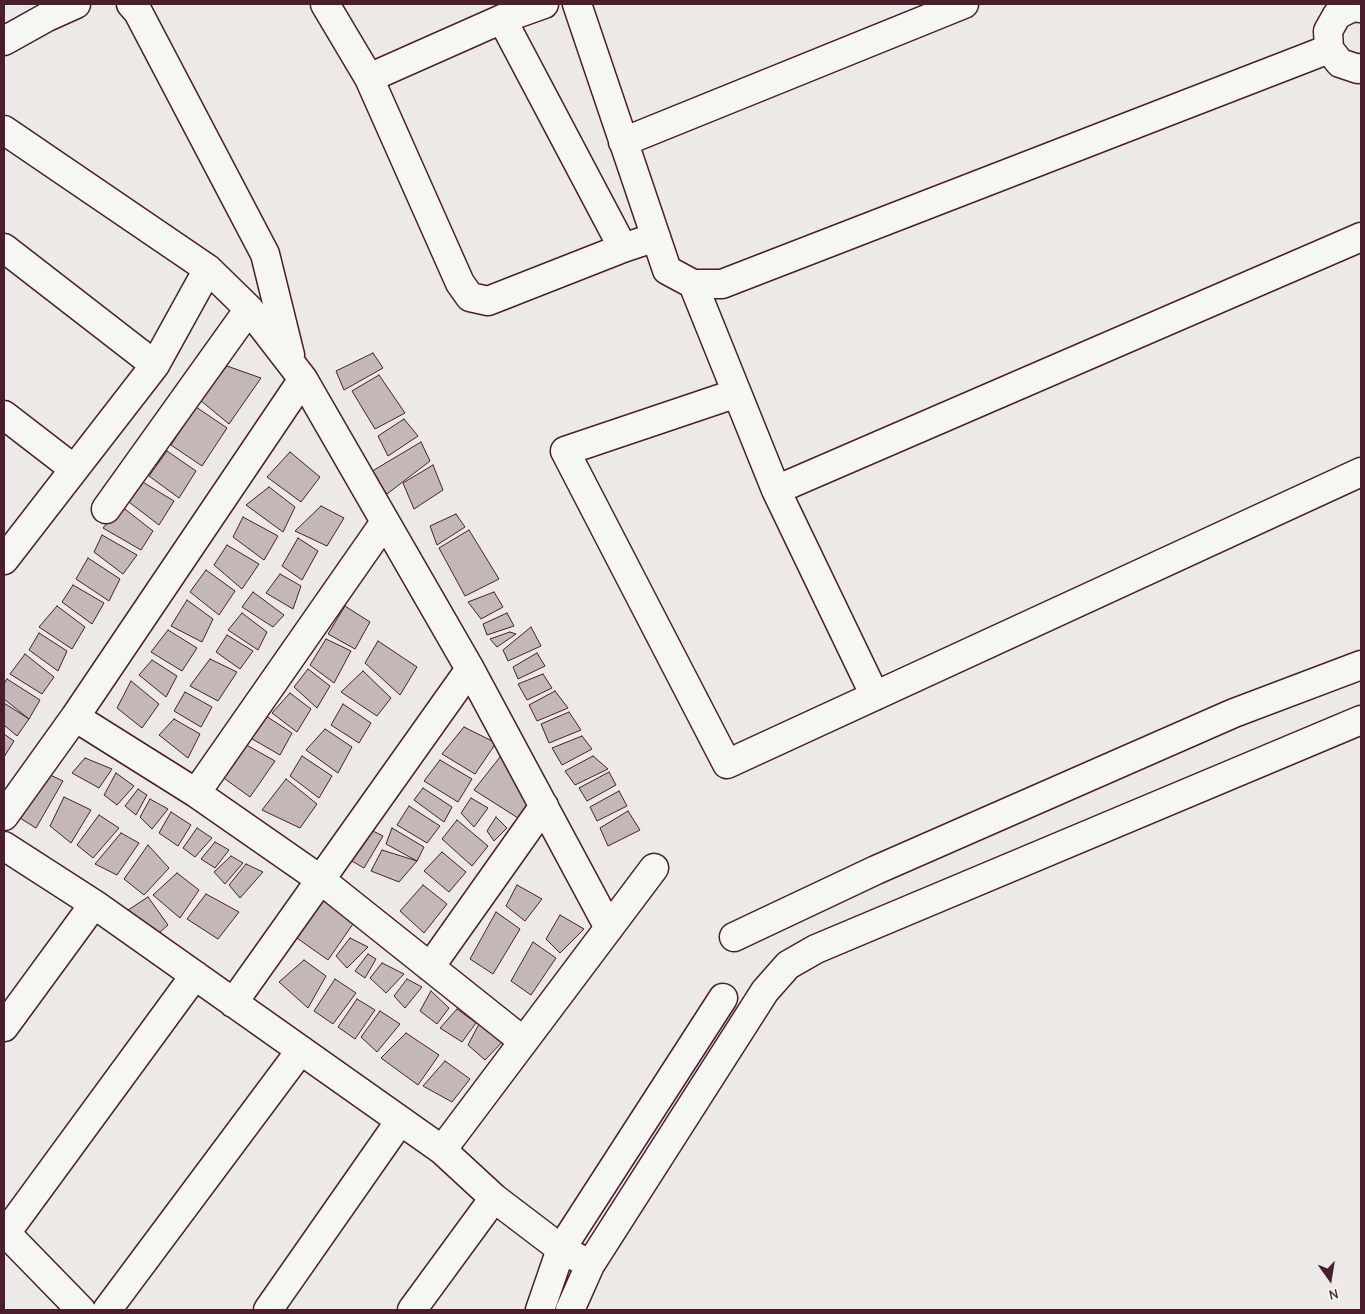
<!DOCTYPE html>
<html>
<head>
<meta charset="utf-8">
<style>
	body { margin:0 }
	#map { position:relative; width:1365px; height:1314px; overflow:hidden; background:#ece9e6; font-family:"Comic Neue",sans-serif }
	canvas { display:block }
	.frame { position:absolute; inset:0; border:5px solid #4a1f2b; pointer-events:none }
	.north { position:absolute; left:1305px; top:1254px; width:50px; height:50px; -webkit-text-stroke:4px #f6f6f2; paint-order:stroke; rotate:167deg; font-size:14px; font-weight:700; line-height:20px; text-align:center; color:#4a1f2b }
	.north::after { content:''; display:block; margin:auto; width:18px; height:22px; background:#4a1f2b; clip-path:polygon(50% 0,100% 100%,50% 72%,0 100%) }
</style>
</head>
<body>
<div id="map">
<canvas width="1365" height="1314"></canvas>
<div class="frame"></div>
<div class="north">N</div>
</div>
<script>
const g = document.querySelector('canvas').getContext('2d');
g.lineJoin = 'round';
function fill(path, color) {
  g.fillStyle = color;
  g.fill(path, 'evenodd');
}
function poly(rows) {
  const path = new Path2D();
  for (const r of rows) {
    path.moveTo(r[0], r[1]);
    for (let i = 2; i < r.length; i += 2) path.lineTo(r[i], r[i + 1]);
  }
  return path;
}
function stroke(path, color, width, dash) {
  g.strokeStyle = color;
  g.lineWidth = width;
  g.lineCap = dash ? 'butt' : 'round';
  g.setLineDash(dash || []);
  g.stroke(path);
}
const building = poly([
	[373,353,383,368,344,390,336,371,373,353],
	[227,366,261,378,229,424,200,400,227,366],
	[379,375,405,413,375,429,352,391,379,375],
	[196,407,227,428,202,466,171,445,196,407],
	[404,419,418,436,388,456,378,436,404,419],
	[421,442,430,461,387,494,369,473,421,442],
	[167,451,196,471,179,498,149,476,167,451],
	[290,452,320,477,301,502,267,477,290,452],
	[433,465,443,490,414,509,403,483,433,465],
	[141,481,174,501,159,525,125,499,141,481],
	[269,487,295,507,283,532,246,505,269,487],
	[121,506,153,531,141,550,103,528,121,506],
	[321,506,344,518,327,546,295,531,321,506],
	[456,514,465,527,437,545,430,526,456,514],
	[243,517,278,536,264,560,233,537,243,517],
	[469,530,499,579,465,596,439,548,469,530],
	[102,535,137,555,123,574,94,552,102,535],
	[298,538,318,551,302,580,282,566,298,538],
	[227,545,259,564,242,589,214,565,227,545],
	[88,558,120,579,109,601,76,579,88,558],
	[206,570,235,591,219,615,190,592,206,570],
	[280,574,301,586,293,609,266,593,280,574],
	[73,585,104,603,92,624,62,602,73,585],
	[253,592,284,615,273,627,242,607,253,592],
	[494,592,503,607,481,619,468,602,494,592],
	[187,600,213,619,202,642,171,626,187,600],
	[57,606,85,627,72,649,39,627,57,606],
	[345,606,370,622,355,649,328,634,345,606],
	[242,613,267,632,258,650,228,630,242,613],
	[507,613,514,626,487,635,483,624,507,613],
	[531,627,541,646,508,661,503,650,531,627],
	[168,630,197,648,182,671,151,652,168,630],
	[510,632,516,634,497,647,490,639,510,632],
	[39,633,67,651,58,671,29,650,39,633],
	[227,635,253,651,240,669,216,652,227,635],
	[326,639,351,651,334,683,310,665,326,639],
	[378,641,417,667,400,695,365,663,378,641],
	[537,653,545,666,518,679,513,667,537,653],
	[25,654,54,677,42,694,10,674,25,654],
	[210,659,237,672,218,701,190,686,210,659],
	[152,660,177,676,166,697,139,675,152,660],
	[308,669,330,686,317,708,294,687,308,669],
	[363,671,391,698,377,716,341,692,363,671],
	[543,674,552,688,527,700,518,684,543,674],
	[7,679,40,700,29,719,4,699,4,684,7,679],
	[131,681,159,704,142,728,117,708,131,681],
	[555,691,568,708,537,721,529,705,555,691],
	[185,692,212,707,201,727,174,711,185,692],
	[290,693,311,709,297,732,272,713,290,693],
	[4,703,29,719,17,736,4,725,4,703],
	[343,704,371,723,359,743,331,725,343,704],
	[569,712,581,730,549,743,541,724,569,712],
	[266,716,292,733,280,755,247,736,266,716],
	[174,719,200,734,188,758,159,735,174,719],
	[464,727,496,743,475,774,442,754,464,727],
	[325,729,352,747,338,773,306,750,325,729],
	[4,734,14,741,4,757,4,734],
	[582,736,592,749,562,765,552,748,582,736],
	[243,743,275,761,250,797,221,776,243,743],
	[504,752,530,800,518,818,474,790,504,752],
	[302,756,332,776,319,798,290,776,302,756],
	[593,756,608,769,575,785,565,771,593,756],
	[85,758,112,769,99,788,72,773,85,758],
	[440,760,472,779,458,802,424,781,440,760],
	[609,772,616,785,587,801,579,788,609,772],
	[46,773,63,781,36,828,15,815,46,773],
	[116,773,134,786,117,805,104,795,116,773],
	[286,779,317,804,300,828,262,810,286,779],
	[423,788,452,807,444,822,414,800,423,788],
	[138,789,147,795,136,815,125,806,138,789],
	[619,791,627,806,597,821,590,807,619,791],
	[64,797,91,810,71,843,50,826,64,797],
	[471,798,488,808,474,827,461,813,471,798],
	[150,799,168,809,152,829,140,817,150,799],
	[409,806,440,826,427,843,397,825,409,806],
	[628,811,640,830,608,846,600,828,628,811],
	[171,812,191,825,178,846,159,833,171,812],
	[99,815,119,828,93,858,77,845,99,815],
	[496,817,507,828,494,841,487,831,496,817],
	[457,820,488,846,472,866,442,839,457,820],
	[197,828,212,838,195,857,183,848,197,828],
	[392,828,424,847,417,861,386,844,392,828],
	[369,829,383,836,364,868,350,860,369,829],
	[121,833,139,843,117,875,95,864,121,833],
	[215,842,229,850,215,868,201,859,215,842],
	[148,845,169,868,144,895,124,879,148,845],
	[382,850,417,861,399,882,371,871,382,850],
	[442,852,466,872,449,892,424,871,442,852],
	[231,856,243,863,225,884,214,872,231,856],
	[246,864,263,872,240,898,229,885,246,864],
	[177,873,199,890,180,918,153,895,177,873],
	[423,885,447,904,424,933,400,911,423,885],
	[517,885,542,899,525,921,506,906,517,885],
	[206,894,239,912,218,939,187,919,206,894],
	[148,897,168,925,159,933,128,910,148,897],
	[320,898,355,921,328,960,294,936,320,898],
	[496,912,520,929,493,974,470,959,496,912],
	[560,915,584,929,560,953,546,939,560,915],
	[350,938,368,947,347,968,336,956,350,938],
	[533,942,556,958,531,995,511,981,533,942],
	[368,954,376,959,365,978,355,971,368,954],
	[304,960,326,976,308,1008,279,982,304,960],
	[382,963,404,974,386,993,370,978,382,963],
	[335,979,356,993,333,1024,314,1011,335,979],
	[407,979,422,987,405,1008,394,996,407,979],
	[431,991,449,1008,437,1024,420,1011,431,991],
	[357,999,375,1010,355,1039,338,1027,357,999],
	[457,1009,476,1023,462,1042,440,1028,457,1009],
	[380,1011,400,1024,377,1052,361,1037,380,1011],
	[481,1020,506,1038,485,1060,468,1045,481,1020],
	[406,1033,439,1055,418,1085,381,1058,406,1033],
	[445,1061,470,1079,452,1102,423,1086,445,1061]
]);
fill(building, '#c4b7b7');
stroke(building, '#4a1f2b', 1);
const minor = poly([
	[131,4,138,12,265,254,290,355],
	[325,4,369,78,502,19,544,4],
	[577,4,667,270,693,284,722,284,1329,49],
	[1361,8,1353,7,1337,15,1328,31,1329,49,1340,63,1358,69,1361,68],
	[502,19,623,248],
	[4,41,47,17,76,4],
	[369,78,460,283,470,297,488,301,623,248,656,237],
	[4,130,208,269,249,309,303,379,470,669,233,1003],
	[623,142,964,4],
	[4,248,155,365,208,269],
	[693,284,776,490,1361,237],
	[737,393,565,451,727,764,1361,472],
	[4,415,74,469],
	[776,490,875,696],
	[106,509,249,309],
	[4,560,155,365],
	[470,669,609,928],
	[75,717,196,793,321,880,523,1041],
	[196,793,385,522],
	[4,816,75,717,303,379],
	[4,846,94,904,442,1150,654,868],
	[734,937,876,870,1234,713,1361,665],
	[430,967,544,806],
	[4,1027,94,904],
	[442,1150,494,1198,561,1249,723,998],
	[4,1231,81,1310],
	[6,1233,195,975],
	[107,1310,301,1050],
	[268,1310,400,1121],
	[412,1310,494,1198],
	[540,1310,561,1249,578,1258],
	[570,1310,590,1265,765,991,788,965,816,949,1361,720]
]);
stroke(minor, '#4a1f2b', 31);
stroke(minor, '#f6f6f2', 28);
</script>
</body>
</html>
